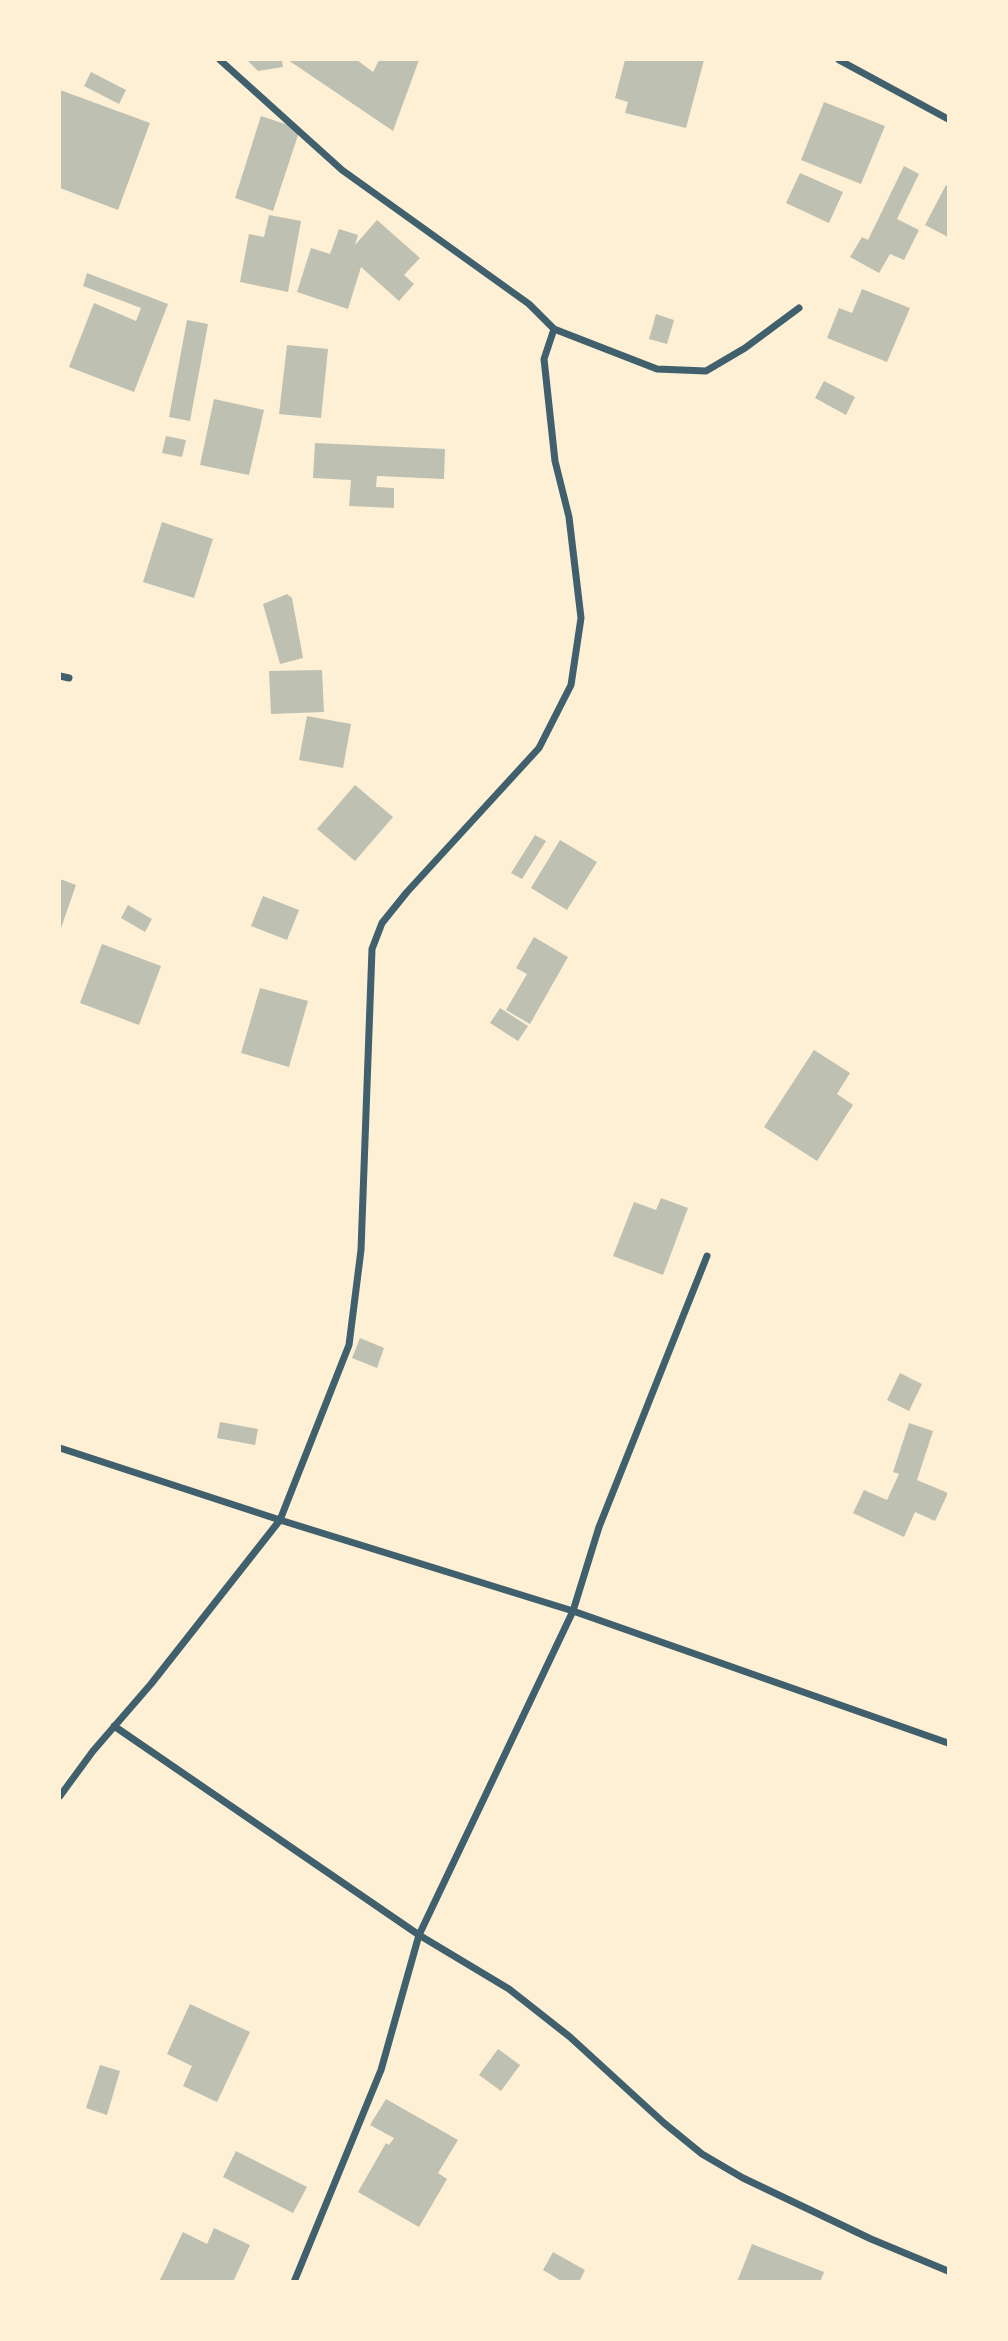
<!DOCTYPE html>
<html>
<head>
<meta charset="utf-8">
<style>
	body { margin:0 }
	#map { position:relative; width:1008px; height:2341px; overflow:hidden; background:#fdf0d5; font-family:Commissioner,sans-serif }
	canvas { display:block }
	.frame { position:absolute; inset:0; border:61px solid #fdf0d5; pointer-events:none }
</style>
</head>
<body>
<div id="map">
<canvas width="1008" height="2341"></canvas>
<div class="frame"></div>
</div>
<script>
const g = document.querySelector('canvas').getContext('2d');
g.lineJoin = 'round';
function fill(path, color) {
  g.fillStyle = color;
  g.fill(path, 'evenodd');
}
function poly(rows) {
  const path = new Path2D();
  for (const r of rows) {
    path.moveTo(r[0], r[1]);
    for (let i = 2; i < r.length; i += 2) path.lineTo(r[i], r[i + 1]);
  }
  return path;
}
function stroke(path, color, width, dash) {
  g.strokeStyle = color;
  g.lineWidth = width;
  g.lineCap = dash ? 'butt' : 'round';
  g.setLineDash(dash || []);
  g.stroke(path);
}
fill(poly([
	[247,60,282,60,283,67,258,71],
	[288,60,357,60,373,72,379,60,419,60,393,131],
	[625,60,704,60,686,128,625,113,628,102,615,98],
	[91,72,126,90,119,104,84,86],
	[60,90,150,123,118,210,60,188],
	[824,102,885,126,861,184,801,160],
	[261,116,300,129,273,211,235,198],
	[904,166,919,174,897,219,919,230,904,260,890,254,879,273,850,257,862,237,868,240],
	[800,173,843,192,829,223,786,203],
	[946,185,948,186,948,237,925,225],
	[269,215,301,221,288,292,240,282,249,234,264,237],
	[377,220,420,258,404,275,414,284,399,301,361,267,348,309,297,292,311,248,330,254,339,229,358,235,355,245],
	[87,273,168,304,134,392,69,367,94,303,136,321,141,308,83,286],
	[862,289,910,308,887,362,827,338,839,308,852,313],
	[656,314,674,320,667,344,649,339],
	[187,320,208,324,190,421,169,417],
	[287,345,328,349,321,418,279,414],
	[824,381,855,397,846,415,815,398],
	[214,399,264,410,249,475,200,465],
	[166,436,186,440,182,457,162,453],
	[315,443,445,449,444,479,377,476,376,487,394,488,394,508,349,506,351,480,313,478],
	[162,522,213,539,194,598,143,582],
	[287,594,292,598,303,658,280,664,263,604],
	[322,670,324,712,271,714,269,671],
	[307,716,351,724,343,768,299,760],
	[355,785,393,817,355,861,317,829],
	[535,835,546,841,522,879,511,873],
	[560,840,597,862,567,910,531,888],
	[60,879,76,885,60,931],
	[263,896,299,910,287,940,251,926],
	[128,905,152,919,145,932,121,918],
	[534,937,568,957,530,1024,506,1010,527,974,516,968],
	[102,944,161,966,139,1025,80,1003],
	[260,988,308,1001,289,1067,241,1053],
	[500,1008,528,1026,518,1041,490,1023],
	[814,1050,850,1073,837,1094,853,1105,817,1161,764,1127],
	[661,1198,688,1208,663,1275,613,1256,634,1202,656,1210],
	[360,1338,384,1348,377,1368,352,1358],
	[900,1373,922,1384,909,1411,887,1400],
	[220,1422,258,1429,255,1445,217,1438],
	[909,1423,933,1431,917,1480,948,1493,935,1521,915,1512,904,1537,853,1513,864,1490,887,1500,899,1474,893,1472],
	[190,2004,250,2032,217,2102,183,2086,192,2066,167,2054],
	[498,2049,520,2065,501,2091,479,2075],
	[100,2065,120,2071,107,2115,86,2108],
	[386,2099,458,2140,438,2173,447,2179,419,2227,358,2192,386,2143,389,2145,394,2138,370,2125],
	[236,2151,307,2187,293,2213,223,2177],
	[214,2228,250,2245,233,2282,159,2282,183,2232,207,2244],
	[752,2244,824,2272,820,2282,737,2282],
	[553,2252,585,2270,579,2282,563,2282,543,2270]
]), '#bec0b2');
stroke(poly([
	[220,60,342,170,529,304,554,329,657,369,706,371,745,348,799,308],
	[839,60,948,119],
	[60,676,69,678],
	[60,1448,280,1520,573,1611,948,1743],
	[114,1726,419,1935,509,1989,570,2037,664,2123,702,2154,743,2178,871,2239,948,2271],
	[60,1796,93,1751,151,1684,280,1520,349,1345,361,1250,372,949,382,923,407,892,539,748,571,685,581,618,569,517,555,461,544,359,554,329],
	[294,2282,381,2070,419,1935,573,1611,599,1527,707,1256]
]), '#3f606c', 7);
</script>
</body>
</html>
